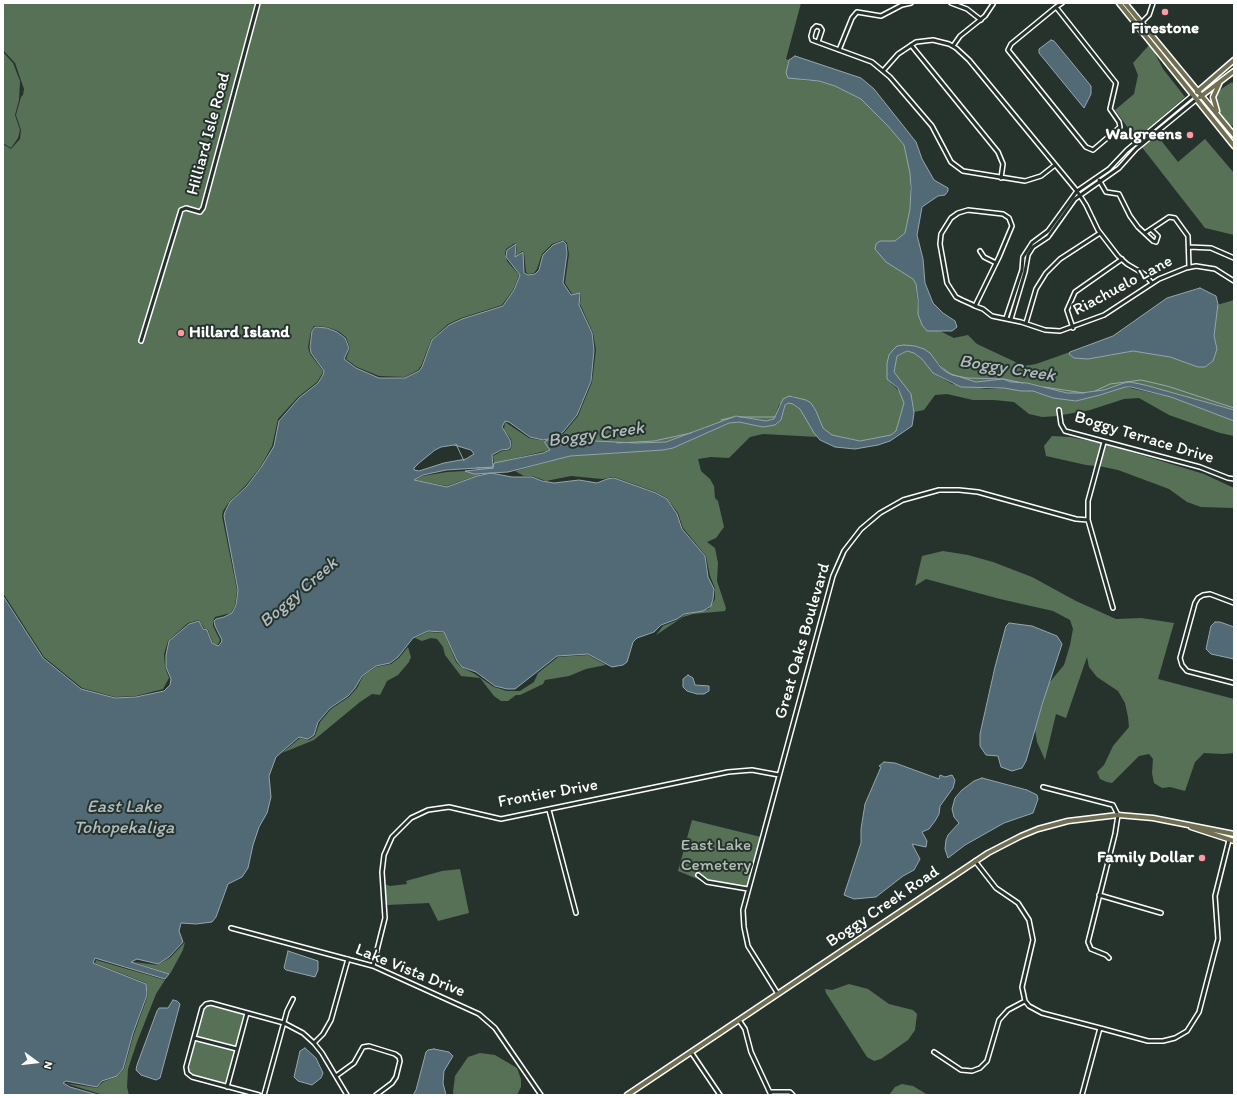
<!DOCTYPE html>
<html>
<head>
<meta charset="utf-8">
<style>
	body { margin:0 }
	#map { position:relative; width:1237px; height:1098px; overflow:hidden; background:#26332d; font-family:Itim,sans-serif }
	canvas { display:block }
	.frame { position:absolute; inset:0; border:4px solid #fff; pointer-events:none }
	.north { position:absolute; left:16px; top:1042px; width:40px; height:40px; -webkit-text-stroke:3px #26332d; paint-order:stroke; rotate:105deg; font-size:11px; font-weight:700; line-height:16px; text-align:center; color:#fff }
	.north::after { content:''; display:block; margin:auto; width:14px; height:18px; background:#fff; clip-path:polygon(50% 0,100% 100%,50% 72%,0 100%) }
</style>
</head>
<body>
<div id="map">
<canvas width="1237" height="1098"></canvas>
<div class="frame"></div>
<div class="north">N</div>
</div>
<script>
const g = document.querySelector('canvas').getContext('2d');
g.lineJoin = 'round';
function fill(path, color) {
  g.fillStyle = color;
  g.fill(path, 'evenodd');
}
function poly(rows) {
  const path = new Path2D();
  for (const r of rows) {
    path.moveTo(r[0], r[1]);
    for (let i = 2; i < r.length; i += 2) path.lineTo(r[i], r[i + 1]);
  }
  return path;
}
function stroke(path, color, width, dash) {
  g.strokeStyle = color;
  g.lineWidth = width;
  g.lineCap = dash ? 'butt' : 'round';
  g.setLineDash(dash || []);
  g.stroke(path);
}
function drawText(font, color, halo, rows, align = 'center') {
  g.font = font + ' Itim,sans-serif';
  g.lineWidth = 4;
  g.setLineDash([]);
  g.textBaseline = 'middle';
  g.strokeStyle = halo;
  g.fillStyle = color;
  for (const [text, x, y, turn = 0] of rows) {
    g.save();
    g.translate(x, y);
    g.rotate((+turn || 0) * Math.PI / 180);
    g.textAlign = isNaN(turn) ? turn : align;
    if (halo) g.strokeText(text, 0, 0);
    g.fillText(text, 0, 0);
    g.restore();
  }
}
fill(poly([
	[3,3,256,3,200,208,199,210,185,207,179,210,139,342,142,342,182,211,186,210,199,213,204,209,260,3,801,3,786,59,789,60,787,66,801,80,819,81,835,86,861,99,888,126,904,145,910,173,910,209,905,233,895,241,916,284,918,314,927,331,940,331,954,338,968,335,977,344,1024,366,1036,364,1070,352,1069,354,1088,359,1133,351,1170,357,1198,367,1205,367,1213,361,1217,349,1214,336,1217,305,1234,300,1234,410,1145,385,1124,383,1104,390,1081,393,1067,393,1027,383,1011,382,1003,379,976,382,948,373,924,349,915,346,904,345,897,346,893,350,891,383,902,394,904,403,896,431,891,435,860,441,831,435,823,428,816,411,793,396,779,405,774,419,766,421,736,416,666,442,561,445,552,439,564,433,578,416,592,382,596,350,593,333,580,304,581,293,572,294,565,283,569,254,567,243,563,240,552,244,542,254,537,269,534,273,528,274,526,272,524,252,522,251,516,256,517,245,515,243,506,249,505,254,507,261,519,275,513,290,502,305,461,318,448,324,431,340,421,366,418,370,405,377,379,376,357,367,346,359,350,348,346,337,338,331,327,327,314,326,311,331,308,347,310,354,323,371,322,374,317,382,298,397,278,419,272,446,261,466,246,485,229,502,223,511,222,516,237,590,235,605,231,613,215,617,213,621,213,626,220,640,219,643,217,645,213,643,208,630,204,628,199,620,188,623,168,641,164,654,165,667,169,678,163,689,136,696,115,697,82,688,44,657,3,593,3,144,11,149,20,139,21,130,16,115,21,97,23,95,24,89,15,63,3,50],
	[1150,44,1163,69,1185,97,1136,139,1115,110,1134,94,1138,75,1133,63],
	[3,52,13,63,20,81,19,100,15,115,20,130,18,138,11,148,3,143],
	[1232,82,1234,84,1234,126,1226,124,1219,115,1215,97,1215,93],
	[1156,134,1178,162,1205,139,1234,173,1234,235,1205,228,1141,146],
	[908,351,914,353,922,359,933,373,952,384,987,389,1004,388,1021,391,1033,391,1053,398,1076,401,1100,395,1125,387,1171,397,1234,421,1234,436,1220,433,1169,415,1139,398,1124,399,1090,410,1062,415,1061,408,1058,408,1058,416,1042,417,1029,414,1014,402,994,400,973,400,947,394,935,395,924,410,914,412,912,399,894,372,897,356],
	[788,403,793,404,800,409,818,437,763,434,750,437,729,458,711,457,698,459,701,471,710,479,714,486,715,498,718,501,724,527,716,538,707,542,715,548,718,563,717,581,726,608,725,611,693,614,683,617,656,635,663,626,678,620,684,615,709,609,715,599,715,588,710,576,706,556,683,528,678,513,667,498,656,492,614,477,602,479,571,476,546,481,532,476,524,476,515,471,570,456,664,450,673,448,729,423,739,422,763,427,775,425,781,420,785,405],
	[505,422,529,438,545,441,550,450,494,463,493,456,502,451,510,450,512,446,511,439,504,430],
	[1052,436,1070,437,1102,443,1096,466,1086,465,1046,456,1044,446],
	[1105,444,1204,474,1234,488,1234,508,1201,507,1187,502,1169,489,1118,470,1099,466],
	[465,471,474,474,481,474,447,486,415,480,423,476,447,472],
	[943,551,968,555,993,562,1032,577,1076,601,1116,619,1141,618,1174,623,1158,679,1234,699,1234,753,1223,754,1204,753,1195,762,1185,791,1170,787,1162,788,1154,783,1152,773,1153,759,1149,754,1139,756,1112,783,1107,782,1100,779,1097,772,1104,765,1113,746,1129,727,1128,717,1125,703,1118,691,1097,677,1089,667,1087,657,1066,718,1056,714,1045,760,1037,742,1035,729,1049,683,1064,665,1070,645,1073,629,1070,620,1053,611,1000,599,926,579,915,586,922,556],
	[428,632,444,633,456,662,461,667,475,674,494,687,507,691,520,691,534,682,538,673,558,657,588,655,606,665,586,669,569,676,545,680,543,684,520,695,516,695,508,701,501,701,494,696,480,678,461,676,445,655,443,647,437,639,431,638,422,641,415,638],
	[408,647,411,657,409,662,398,675,387,681,380,695,372,694,360,702,314,740,282,753,300,738,309,740,315,736,320,722,331,709,349,697,357,688,363,676,376,667,391,664,399,658],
	[692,820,761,837,747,890,707,883,678,871],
	[460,869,469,913,438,921,429,903,387,905,384,884,390,886,407,884,406,881,442,871],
	[188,930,183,950,170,974,134,962,157,965,170,958,185,942],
	[96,960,165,980,156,994,137,1042,128,1069,127,1087,129,1095,103,1095,65,1083,97,1088,103,1082,118,1076,124,1069,134,1034,148,995,146,983,95,963],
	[849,984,868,989,889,1004,913,1010,917,1014,915,1030,908,1040,881,1059,874,1061,867,1057,826,993,825,989,832,990],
	[207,1005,211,1005,245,1014,236,1047,196,1037,204,1009],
	[196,1040,235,1050,226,1085,192,1076,188,1072],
	[480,1053,495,1055,517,1068,521,1079,521,1087,517,1095,454,1095,453,1092,455,1076,468,1057],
	[902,1084,913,1086,928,1095,889,1095,895,1087]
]), '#577157');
const water = poly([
	[1051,40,1054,41,1091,86,1091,94,1084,108,1039,53,1039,49,1051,40],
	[795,56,861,78,874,89,916,142,922,159,934,180,948,188,948,191,945,195,938,196,922,207,917,235,923,259,925,283,933,303,943,313,955,321,957,327,952,331,927,331,922,325,918,314,918,300,916,284,913,279,886,262,875,249,876,244,880,241,895,241,905,233,910,209,911,188,910,173,904,145,888,126,861,99,835,86,819,81,788,78,786,73,789,60,795,56],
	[563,241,566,244,567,254,563,283,571,295,580,293,579,305,592,333,594,350,591,381,577,415,563,432,554,438,543,440,530,437,509,422,505,421,502,427,510,440,511,446,509,449,501,450,492,455,493,467,446,470,423,475,414,480,447,487,477,476,491,473,512,477,532,477,542,481,554,483,579,480,597,483,607,479,614,478,656,493,667,499,677,514,682,529,705,556,708,577,714,589,713,599,711,606,703,611,684,614,677,619,661,625,654,632,637,638,633,642,627,662,623,665,612,667,588,654,557,656,515,689,507,689,495,686,476,672,462,667,457,661,444,632,428,631,413,638,398,657,390,663,376,666,362,676,355,688,348,696,330,708,318,722,314,735,308,739,299,737,276,757,269,776,271,797,267,813,259,827,253,845,248,868,242,877,228,884,216,917,212,922,196,924,181,923,179,931,183,942,169,957,158,964,137,959,131,962,169,974,165,979,95,958,93,963,146,984,147,995,133,1033,123,1069,117,1076,102,1081,97,1087,66,1081,63,1083,70,1087,98,1095,3,1095,3,596,43,658,81,689,115,698,136,697,164,691,170,685,171,679,166,667,166,655,169,641,189,624,199,621,203,629,207,630,212,643,218,646,221,643,222,640,215,626,214,621,216,619,224,617,232,613,236,605,238,590,224,516,225,512,230,502,247,486,262,466,274,446,279,421,299,398,318,383,323,375,324,371,311,353,310,347,312,331,315,327,327,328,337,332,345,338,349,348,344,359,356,368,379,378,405,378,419,371,422,367,432,340,449,325,462,319,503,306,514,290,520,275,506,257,507,250,516,244,515,257,523,252,524,273,528,275,535,274,539,270,543,255,553,245,563,241],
	[454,445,471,450,474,454,466,459,444,463,419,471,414,470,414,468,419,463,435,450,441,447,454,445],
	[1200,288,1216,296,1218,304,1214,336,1217,349,1213,361,1205,367,1198,367,1170,357,1133,351,1088,359,1074,358,1069,354,1070,352,1113,336,1167,298,1200,288],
	[904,345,915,346,924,349,930,353,942,369,948,373,976,382,1003,379,1011,382,1027,383,1067,393,1081,393,1104,390,1124,383,1130,382,1145,385,1234,410,1234,421,1171,397,1131,387,1125,387,1100,395,1076,401,1053,398,1033,391,1021,391,1004,388,961,387,933,373,922,359,914,353,907,351,897,356,894,372,911,394,914,413,912,426,890,441,878,445,855,449,835,447,820,440,814,433,800,409,793,404,788,403,785,405,781,420,775,425,763,427,739,422,729,423,673,448,663,450,570,456,508,472,474,474,465,471,493,468,494,463,543,453,550,450,545,443,545,441,548,440,552,439,561,445,570,443,595,441,636,443,666,442,736,416,766,421,774,419,783,399,789,396,806,400,811,403,816,411,823,428,832,435,860,441,891,435,896,431,904,403,898,388,887,379,887,363,889,355,893,350,897,346,904,345],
	[1215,622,1220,622,1234,627,1234,659,1211,654,1206,649,1211,626,1215,622],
	[1009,623,1032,626,1057,636,1062,644,1042,705,1026,761,1022,768,1012,771,1001,767,998,756,986,755,980,746,980,734,995,667,1006,626,1009,623],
	[688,675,693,678,695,685,709,686,709,691,704,694,697,694,687,691,683,687,683,679,688,675],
	[884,762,895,763,939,779,940,775,945,777,952,775,955,780,953,788,940,806,939,814,935,821,929,829,922,832,927,841,926,847,912,844,920,859,914,870,903,876,876,897,854,899,844,895,861,843,861,829,865,804,881,767,879,766,884,762],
	[982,778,1027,790,1037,795,1038,799,1033,813,1004,823,965,845,948,858,945,849,946,840,948,835,959,823,954,817,952,809,955,798,962,790,974,781,982,778],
	[288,951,318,961,318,970,315,977,286,970,284,968,288,951],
	[173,1000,177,1001,180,1004,160,1078,156,1080,141,1075,136,1070,137,1065,157,1011,159,1008,168,1008,173,1000],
	[305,1048,316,1058,323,1073,321,1078,312,1085,298,1081,294,1077,300,1051,305,1048],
	[434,1049,449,1052,453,1056,444,1071,443,1083,446,1095,413,1095,416,1090,426,1052,428,1050,434,1049]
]);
fill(water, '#516a75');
stroke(water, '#97a6ac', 1);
stroke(poly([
	[940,366,952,375,967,378,1004,379,1023,383],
	[1044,387,1084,393],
	[1095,391,1110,384,1141,380,1167,386,1234,408],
	[740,417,775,417],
	[721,420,733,417],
	[617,443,654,441,691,433],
	[456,444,464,461],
	[477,468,493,468]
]), '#97a6ac', 1);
const minor = poly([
	[951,3,967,9,981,20],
	[1056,7,1116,83,1110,109,1119,122,1120,127,1093,150,1086,147,1008,50,1011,44,1056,7,1062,3],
	[1141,23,1149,15,1153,3],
	[818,42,822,30,820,27,816,26,813,29,811,36,812,40,872,62,890,77,932,126,951,162,963,171,1025,181,1041,176,1055,165],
	[911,45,998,152,1003,164,1001,178],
	[953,46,960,36,985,16,993,4],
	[839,50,852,18,857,12,881,16,902,5,911,3],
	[883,71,898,54,916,42,933,40,949,44,956,48,969,60,1077,191,1086,205,1098,230,1118,256,1127,264,1144,274,1152,283],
	[1099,180,1106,192,1119,194,1130,216,1138,227,1153,241,1156,242,1158,236,1151,229],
	[1145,233,1169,217,1175,218,1188,236,1189,267],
	[1189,247,1211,248,1234,258],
	[980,251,984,257,996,263],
	[975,306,999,257,1012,226,1009,218,1003,214,968,210,958,213,951,218,941,234,940,244,947,283,956,297,962,300,971,304,975,306,983,309,992,316,1021,322,1045,330,1060,331,1104,315,1159,279,1186,268,1196,266,1215,269,1234,281],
	[1006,318,1022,270,1023,257,1032,243,1048,231,1077,191,1109,169,1127,150,1193,95],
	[1011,319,1025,272,1028,255,1033,247,1048,237,1075,199,1119,168,1136,149,1197,99],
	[1026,323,1036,289,1046,273,1060,259,1100,233],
	[1073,328,1067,310,1075,292,1122,259],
	[141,341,181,210,186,208,200,212,203,208,258,3],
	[1059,410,1061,424,1065,431,1200,467,1228,478,1234,479],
	[1104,442,1088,501,1088,520,1113,608],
	[1234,603,1210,594,1203,595,1198,598,1195,603,1180,658,1182,665,1187,671,1234,683],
	[1043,787,1113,805,1118,815,1115,834,1088,942,1091,949,1106,955,1109,958],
	[549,810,576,913],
	[975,861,996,888,1018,903,1029,920,1033,940,1022,987,1025,1001,1029,1006,1042,1013,1100,1028,1148,1041,1163,1041,1175,1038,1187,1031,1199,1012,1218,939,1215,896,1229,840],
	[698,875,707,882,748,889],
	[1099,895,1161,913],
	[231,928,373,966,479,1014,495,1028,541,1095],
	[373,966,385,918,382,872,384,855,392,837,411,818,428,810,449,807,501,819,728,772,752,770,779,775],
	[778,994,748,946,744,927,743,910,833,576,844,551,861,529,880,513,903,500,939,490,959,490,978,492,1076,519,1088,520],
	[739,1020,745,1029,751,1052,771,1095],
	[194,1038,237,1049],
	[314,1043,323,1034,331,1020,348,959],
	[691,1052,720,1095],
	[934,1052,961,1070,972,1071,980,1068,987,1061,999,1020,1008,1010,1025,1001],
	[336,1076,354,1063,363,1047,369,1046,395,1054,399,1057,400,1061,396,1077,392,1083,376,1095],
	[227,1087,247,1013],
	[770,1092,790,1092,793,1095],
	[259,1095,192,1077,187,1073,186,1067,202,1008,206,1004,211,1003,284,1023,303,1033,314,1043,322,1053,347,1095],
	[264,1095,287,1011,293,999],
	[1082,1095,1100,1028]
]);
const major = poly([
	[1119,3,1234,146],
	[1125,3,1234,135],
	[1197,92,1234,60],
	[1200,97,1234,71],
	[1217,111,1213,97,1219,84],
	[1191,827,1234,841],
	[627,1095,988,853,1021,836,1038,829,1068,821,1118,815,1153,818,1234,834]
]);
stroke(minor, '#fff', 6);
stroke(major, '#fff', 7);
stroke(minor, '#26332d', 3);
stroke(major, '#706f52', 4);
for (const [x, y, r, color] of [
	[1165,12,4,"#ff9aa2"],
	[1190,135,4,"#ff9aa2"],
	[181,333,4,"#ff9aa2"],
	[1202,858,4,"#ff9aa2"]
]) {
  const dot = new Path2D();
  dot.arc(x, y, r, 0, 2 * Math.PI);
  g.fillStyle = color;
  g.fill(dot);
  stroke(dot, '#26332d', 1.5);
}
drawText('bold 17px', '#fff', '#26332d', [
	["Firestone",1165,29,"center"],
	["Walgreens",1182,135],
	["Hillard Island",189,333,"left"],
	["Family Dollar",1194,858]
], 'right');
drawText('17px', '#fff', '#26332d', [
	["Hilliard Isle Road",209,134,-75],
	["Riachuelo Lane",1123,286,-28],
	["Boggy Terrace Drive",1144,438,17],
	["Great Oaks Boulevard",803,641,-74],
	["Frontier Drive",548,794,-10],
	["Boggy Creek Road",883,907,-34],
	["Lake Vista Drive",410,971,22]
]);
drawText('17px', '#b3bfb3', '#26332d', [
	["East Lake",716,846],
	["Cemetery",716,866]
]);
drawText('italic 18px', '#b1bcc1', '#26332d', [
	["Boggy Creek",1007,369,9],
	["Boggy Creek",596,435,-8],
	["Boggy Creek",299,593,-41],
	["East Lake",124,807],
	["Tohopekaliga",124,828]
]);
</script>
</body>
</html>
